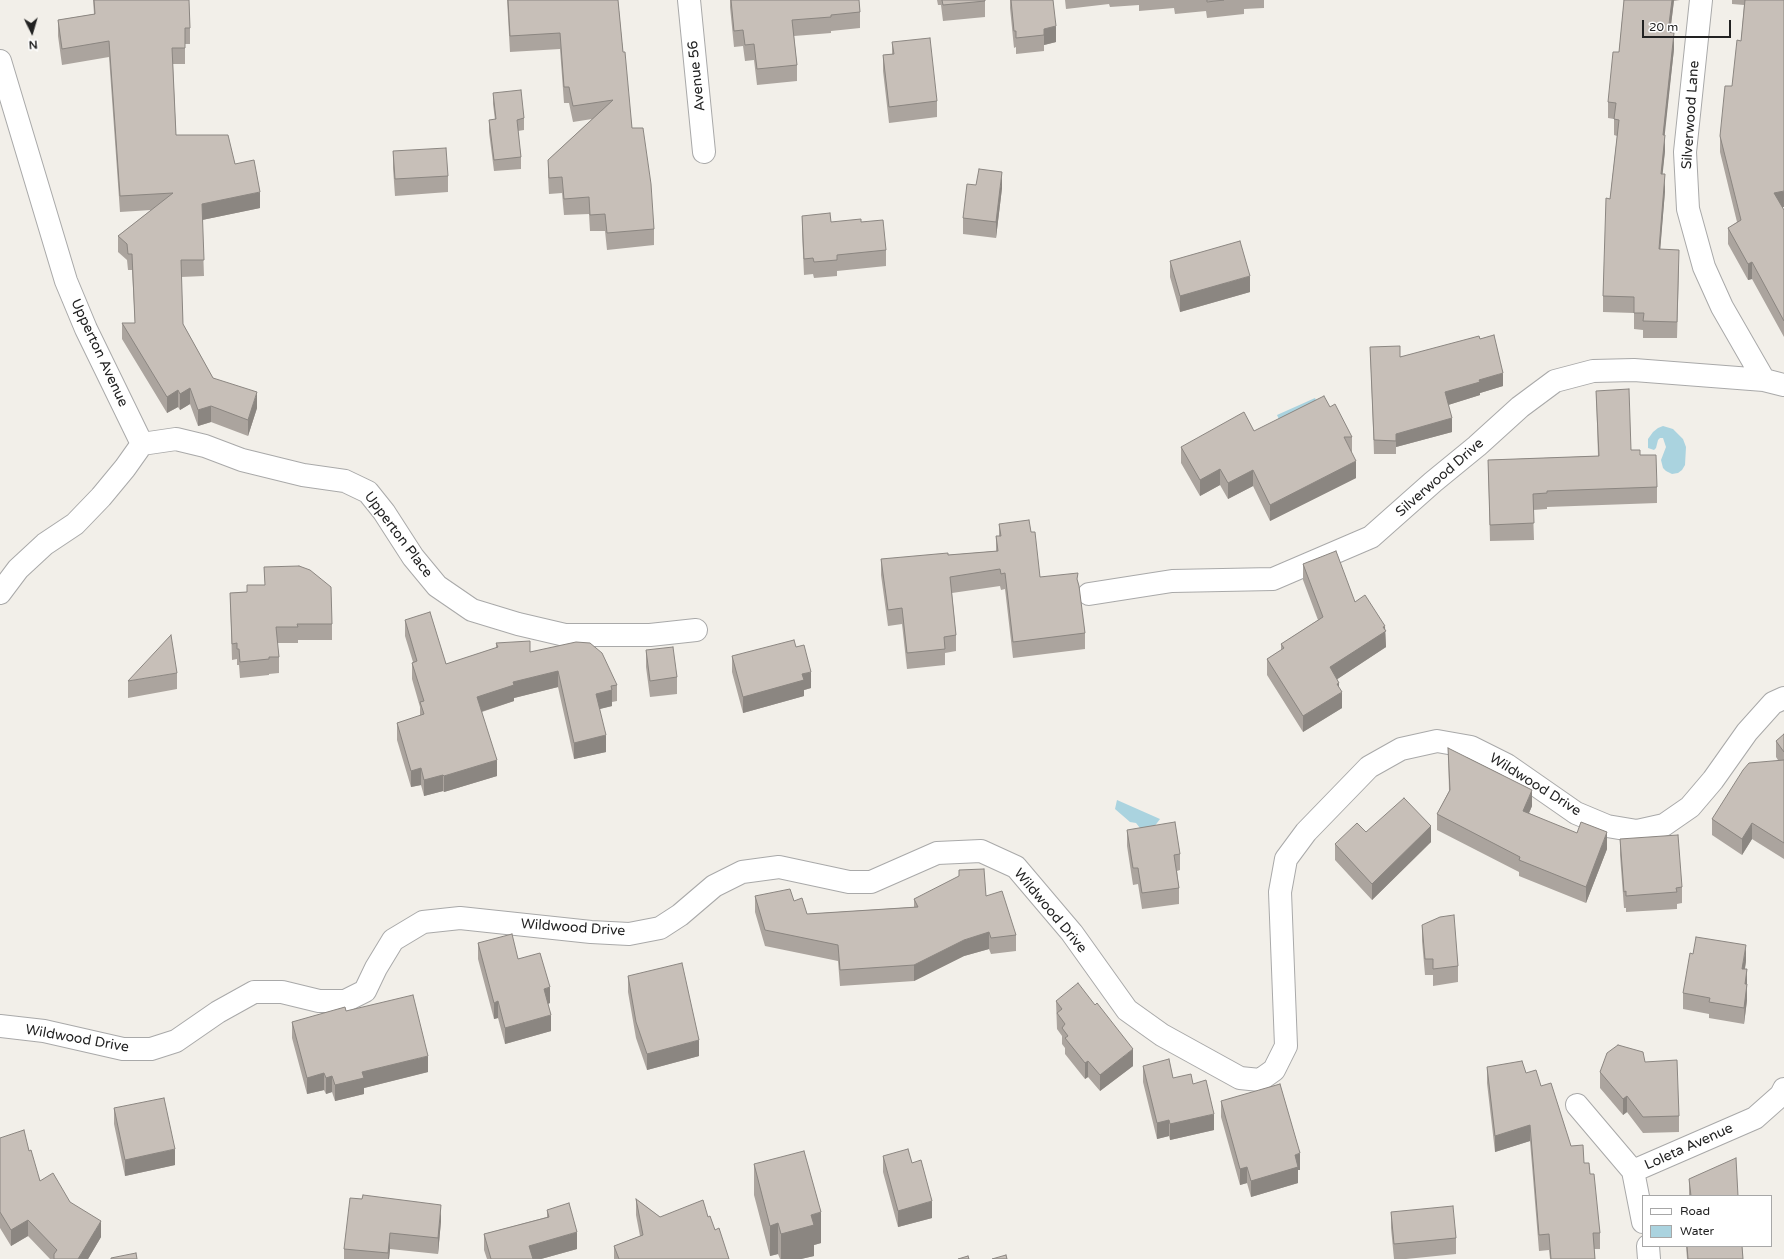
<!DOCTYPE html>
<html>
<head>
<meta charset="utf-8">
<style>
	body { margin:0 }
	#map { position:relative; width:1784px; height:1259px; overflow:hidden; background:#f2efe9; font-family:"Varela Round",sans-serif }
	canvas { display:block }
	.legend { position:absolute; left:1642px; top:1195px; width:130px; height:52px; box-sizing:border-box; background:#fff; border:1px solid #a7a7a7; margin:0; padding:5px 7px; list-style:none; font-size:12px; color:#222 }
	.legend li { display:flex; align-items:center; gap:8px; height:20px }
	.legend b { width:20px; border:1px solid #a7a7a7 }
	.north { position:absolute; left:12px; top:12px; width:40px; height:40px; -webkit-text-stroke:3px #fff; paint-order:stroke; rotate:175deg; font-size:11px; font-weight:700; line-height:16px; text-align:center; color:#222 }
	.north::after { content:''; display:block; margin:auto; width:14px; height:18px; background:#222; clip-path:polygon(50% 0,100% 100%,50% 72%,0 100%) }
	.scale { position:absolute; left:1642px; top:20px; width:89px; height:18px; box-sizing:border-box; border:2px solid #222; border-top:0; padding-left:5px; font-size:12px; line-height:14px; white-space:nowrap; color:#222; -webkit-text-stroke:3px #fff; paint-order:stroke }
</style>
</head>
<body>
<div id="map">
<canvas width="1784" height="1259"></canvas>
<ul class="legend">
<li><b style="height:5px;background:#fff"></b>Road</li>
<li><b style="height:11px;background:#aad3df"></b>Water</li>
</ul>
<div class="north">N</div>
<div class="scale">20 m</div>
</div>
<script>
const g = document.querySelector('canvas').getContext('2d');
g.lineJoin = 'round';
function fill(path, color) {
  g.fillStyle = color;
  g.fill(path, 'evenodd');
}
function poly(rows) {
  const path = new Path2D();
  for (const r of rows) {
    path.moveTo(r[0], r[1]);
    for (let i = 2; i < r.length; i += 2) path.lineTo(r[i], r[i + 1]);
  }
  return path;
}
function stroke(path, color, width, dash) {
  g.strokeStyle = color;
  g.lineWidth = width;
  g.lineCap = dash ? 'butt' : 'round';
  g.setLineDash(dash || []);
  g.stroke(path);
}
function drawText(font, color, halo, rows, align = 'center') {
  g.font = font + ' "Varela Round",sans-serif';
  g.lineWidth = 3;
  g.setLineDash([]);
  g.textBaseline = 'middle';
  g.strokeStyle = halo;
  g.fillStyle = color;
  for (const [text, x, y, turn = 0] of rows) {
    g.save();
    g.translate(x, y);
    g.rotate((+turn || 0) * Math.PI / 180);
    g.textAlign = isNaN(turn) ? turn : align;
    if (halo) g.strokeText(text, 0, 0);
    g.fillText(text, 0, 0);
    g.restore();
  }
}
fill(poly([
	[1315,398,1322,412,1284,430,1277,415],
	[1663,426,1673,429,1683,439,1686,447,1685,465,1682,470,1678,473,1672,474,1666,471,1663,468,1661,460,1666,447,1663,438,1660,438,1658,440,1656,448,1654,450,1648,448,1648,439,1653,432,1658,428],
	[1117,800,1160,819,1154,827,1140,828,1136,823,1130,822,1115,809]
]), '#aad3df');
const minor = poly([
	[689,0,704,152],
	[1701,0,1685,152,1688,209,1704,267,1722,307,1764,380],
	[0,61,66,281,86,329,142,444,125,468,101,497,75,524,45,544,18,569,0,593],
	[142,444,176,439,205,446,242,460,303,475,345,481,368,492,384,512,413,557,437,586,472,610,518,624,565,635,650,635,696,630],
	[1089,594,1172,581,1273,579,1371,537,1433,482,1477,446,1520,407,1555,381,1593,371,1634,370,1764,380,1784,385],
	[0,1026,44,1031,123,1049,151,1049,176,1041,218,1012,254,992,282,992,319,1001,345,1001,365,991,376,968,393,940,423,922,460,918,591,932,629,934,660,928,680,915,714,886,742,872,779,867,849,882,871,882,937,853,981,851,1016,867,1072,933,1127,1010,1162,1035,1240,1078,1260,1080,1274,1070,1286,1046,1280,892,1286,859,1306,832,1369,767,1401,749,1437,741,1471,747,1507,765,1576,813,1607,826,1637,831,1664,825,1690,807,1713,780,1747,732,1773,703,1784,698],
	[1577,1105,1633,1171],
	[1643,1222,1633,1171,1755,1118,1781,1095,1784,1089],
	[1648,1246,1649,1259]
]);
stroke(minor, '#a9a9a9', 24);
stroke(minor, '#fff', 22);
fill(poly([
	[93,0,189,0,190,28,190,44,185,44,185,64,173,64,176,135,235,164,260,208,202,220,204,276,181,277,183,324,213,378,257,408,248,436,211,422,198,426,190,404,180,410,178,407,167,413,122,339,122,323,135,323,132,270,128,270,127,260,118,252,118,236,151,210,120,212,109,57,62,65,58,36,58,20,94,14],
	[507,0,618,0,623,52,632,128,654,229,654,245,607,250,605,231,590,231,589,214,564,215,562,193,549,194,548,176,548,160,592,119,573,122,569,103,564,103,560,49,510,52],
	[730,0,859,0,860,12,860,28,831,31,831,33,794,36,797,65,797,81,757,85,754,60,745,61,743,46,734,47,730,7],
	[937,0,985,0,985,17,943,21,941,5,938,5],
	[1010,0,1053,0,1056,42,1044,45,1044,51,1016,54,1016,47,1014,48,1010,8],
	[1065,0,1264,0,1264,8,1244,9,1244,14,1207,18,1206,11,1175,14,1174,8,1139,11,1139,5,1110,7,1109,4,1066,9],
	[1624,0,1680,0,1674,1,1670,33,1674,49,1664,135,1665,151,1662,174,1665,191,1660,249,1679,266,1677,338,1643,338,1643,330,1634,329,1634,313,1603,312,1603,296,1610,199,1617,136,1614,135,1614,119,1608,118,1608,102,1619,52],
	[1732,0,1784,0,1782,207,1784,210,1784,337,1752,279,1748,280,1728,244,1728,228,1737,222,1720,152,1720,136,1732,86,1741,41,1744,5,1732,4],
	[892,42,937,101,937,117,889,123,883,71,883,55,892,54],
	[493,93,524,118,524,130,518,131,521,157,521,169,494,171,489,132,489,120,495,120,493,104],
	[393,151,448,176,448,192,395,196,393,168],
	[976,185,1002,188,996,238,963,234,963,218],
	[802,216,831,222,861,222,886,250,886,266,837,271,837,276,814,278,813,274,804,275,802,232],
	[1170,261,1250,292,1180,312,1170,277],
	[1480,339,1503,386,1480,393,1480,395,1448,405,1452,432,1396,447,1396,454,1374,454,1370,347,1400,357],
	[1596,391,1631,450,1640,455,1657,487,1657,503,1547,507,1547,509,1533,510,1534,540,1490,541,1488,460,1598,456],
	[1330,407,1352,437,1352,453,1356,478,1270,521,1253,486,1228,499,1220,485,1200,496,1181,463,1181,447,1254,431],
	[999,524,1031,532,1040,577,1078,582,1085,633,1085,649,1013,658,1005,589,1001,590,1000,586,952,593,956,635,956,651,945,653,945,665,907,669,902,624,888,626,881,575,881,559,948,555,996,551,996,536,999,536],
	[1303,564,1355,602,1385,630,1386,647,1337,679,1339,688,1342,708,1303,732,1267,675,1267,659,1281,650,1281,644,1318,620,1303,580],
	[264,567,332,624,332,640,298,640,298,643,277,643,279,657,279,673,269,674,269,675,240,678,239,665,237,665,237,659,232,660,230,593,247,592,265,585],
	[405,620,446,664,496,648,496,643,530,652,617,685,617,701,612,702,612,706,599,709,606,752,574,759,558,687,514,698,514,701,482,712,497,776,444,792,443,791,424,796,421,785,411,787,397,740,397,723,420,716,420,707,412,679,412,663,413,662,405,636],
	[796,647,811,688,804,690,804,696,743,713,732,672,732,656],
	[646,650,677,677,677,694,650,697,646,667],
	[177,673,177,689,128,698,128,681],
	[1784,724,1784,859,1752,839,1742,855,1712,835,1712,819,1778,760,1776,757,1776,741,1784,735],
	[1448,748,1532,806,1529,813,1607,849,1586,903,1519,876,1519,872,1437,830,1437,814,1449,791],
	[1127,830,1180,854,1180,870,1177,871,1179,888,1179,904,1142,909,1138,884,1133,885,1127,846],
	[1366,832,1431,842,1372,900,1335,860,1335,844],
	[1620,839,1682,887,1682,903,1677,904,1677,909,1626,912,1626,908,1624,908,1620,855],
	[755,896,794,901,807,914,914,907,914,899,986,896,1016,935,1016,951,991,954,989,949,964,956,914,981,840,986,838,961,765,946,755,912],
	[1422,925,1458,966,1458,982,1433,986,1433,975,1425,975,1422,941],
	[478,943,518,959,550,1003,548,1004,551,1031,505,1044,498,1018,494,1019,478,959],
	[1746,961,1745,969,1747,969,1747,1000,1744,1024,1709,1018,1709,1014,1683,1009,1683,993],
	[628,976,699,1056,647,1070,636,1038,628,992],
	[1056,1001,1133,1066,1100,1091,1088,1077,1085,1079,1065,1054,1065,1048,1062,1044,1062,1036,1057,1029],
	[346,1011,428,1072,364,1088,364,1094,335,1101,332,1092,326,1094,324,1090,307,1094,292,1038,292,1022],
	[1645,1062,1679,1116,1679,1132,1643,1133,1627,1112,1623,1115,1600,1088,1600,1072],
	[1143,1066,1173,1078,1193,1084,1214,1130,1170,1140,1169,1136,1157,1139,1143,1082],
	[1487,1067,1526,1073,1541,1086,1571,1146,1584,1163,1590,1174,1600,1233,1600,1249,1594,1249,1595,1259,1550,1259,1549,1250,1539,1251,1530,1141,1495,1152,1487,1083],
	[1221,1101,1300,1170,1298,1170,1298,1183,1251,1197,1247,1183,1240,1185,1221,1117],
	[114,1108,175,1165,125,1176,114,1124],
	[0,1138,29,1151,40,1181,70,1202,101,1237,88,1259,50,1259,28,1236,11,1246,0,1228],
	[883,1156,912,1163,932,1218,898,1227,883,1172],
	[754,1164,821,1243,814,1245,814,1256,801,1259,780,1259,778,1254,770,1256,754,1195],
	[1689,1179,1738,1196,1689,1196],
	[362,1199,441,1221,438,1254,390,1249,389,1259,344,1259,344,1249],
	[636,1199,660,1217,708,1217,729,1259,614,1259,614,1246,640,1236,636,1215],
	[547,1210,577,1249,541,1259,487,1259,484,1250,484,1234,547,1217],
	[1391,1212,1456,1238,1456,1254,1406,1259,1394,1259,1391,1228],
	[1686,1246,1742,1246,1743,1259,1687,1259]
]), '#aba49e');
fill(poly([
	[1672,0,1674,0,1668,49,1668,32],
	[1056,26,1056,42,1044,45,1044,29],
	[1674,33,1674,49,1663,151,1663,135],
	[1665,135,1665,151,1661,190,1661,174],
	[1002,172,1002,188,996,238,996,222],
	[1665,174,1665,191,1659,265,1659,249],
	[1784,191,1784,207,1774,209,1774,193],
	[260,192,260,208,202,220,202,204],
	[1752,262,1752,279,1748,280,1748,264],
	[1250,276,1250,292,1180,312,1180,296],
	[1503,373,1503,386,1480,393,1480,395,1445,406,1445,392,1479,380],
	[190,388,190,404,180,410,180,394],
	[178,390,178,407,167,413,167,397],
	[257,392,257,408,248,436,248,420],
	[211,406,211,422,198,426,198,410],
	[1452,418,1452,432,1396,447,1396,454,1396,434],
	[1356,461,1356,478,1270,521,1270,505],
	[1220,469,1220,485,1200,496,1200,480],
	[1253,470,1253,486,1228,499,1228,483],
	[1385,626,1386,647,1330,684,1330,667],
	[558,671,558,687,514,698,514,701,477,713,477,697,513,682],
	[811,672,811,688,804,690,804,696,743,713,743,697,802,674],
	[1339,683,1339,694,1342,692,1342,708,1303,732,1303,716,1337,684],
	[612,690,612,706,596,710,596,694],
	[606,735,606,752,574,759,574,743],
	[497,760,497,776,444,792,444,776],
	[421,768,421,785,411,787,411,771],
	[443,775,443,791,424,796,424,780],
	[1532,790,1532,806,1523,827,1523,811],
	[1752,823,1752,839,1742,855,1742,839],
	[1431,826,1431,842,1372,900,1372,884],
	[1607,832,1607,849,1586,903,1586,887],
	[989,932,989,949,964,956,914,981,914,965,964,940],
	[1746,945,1746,961,1742,985,1742,969],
	[1747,969,1747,1000,1744,1024,1745,984],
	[550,987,550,1003,544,1005,544,989],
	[498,1001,498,1018,494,1019,494,1003],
	[551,1015,551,1031,505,1044,505,1028],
	[699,1040,699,1056,647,1070,647,1054],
	[1133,1049,1133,1066,1100,1091,1100,1075],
	[428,1056,428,1072,364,1088,364,1094,335,1101,335,1085,362,1072],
	[1088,1061,1088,1077,1085,1079,1085,1063],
	[324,1073,324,1090,307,1094,307,1078],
	[332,1076,332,1092,326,1094,326,1078],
	[1627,1096,1627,1112,1623,1115,1623,1099],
	[1214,1114,1214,1130,1170,1140,1170,1124],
	[1169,1120,1169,1136,1157,1139,1157,1123],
	[1530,1125,1530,1141,1495,1152,1495,1136],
	[175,1149,175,1165,125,1176,125,1160],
	[1300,1153,1300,1170,1298,1170,1298,1183,1251,1197,1251,1181,1295,1155],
	[1247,1167,1247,1183,1240,1185,1240,1169],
	[932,1201,932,1218,898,1227,898,1211],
	[441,1205,441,1221,438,1254,438,1238],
	[821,1212,821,1243,814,1245,814,1256,801,1259,781,1259,781,1234,811,1215],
	[28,1220,28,1236,11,1246,11,1230],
	[101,1221,101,1237,88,1259,78,1259],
	[778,1223,778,1254,770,1256,770,1226],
	[577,1232,577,1249,541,1259,529,1259,529,1246],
	[390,1233,390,1249,389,1259,388,1259]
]), '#8b8681');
const building = poly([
	[94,0,189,0,190,28,185,28,185,48,172,48,176,135,228,135,235,164,254,160,260,192,202,204,204,260,181,260,183,324,213,378,257,392,248,420,211,406,198,410,190,388,180,394,178,390,167,397,122,323,135,323,132,254,128,254,127,244,118,236,173,193,120,196,109,41,62,49,58,20,95,14,94,0],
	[508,0,618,0,623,52,625,52,632,128,643,128,651,184,654,229,607,233,605,214,590,215,589,197,564,199,562,177,549,178,548,160,613,100,573,106,569,87,564,87,560,33,510,36,508,0],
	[731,0,859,0,860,12,831,15,831,17,792,20,797,65,757,69,754,44,745,45,743,30,734,31,731,0],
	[942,0,985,0,985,1,943,5,942,0],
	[1011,0,1053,0,1056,26,1044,29,1044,35,1016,38,1016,31,1014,31,1011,0],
	[1207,0,1224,0,1207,2,1207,0],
	[1624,0,1672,0,1668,32,1674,33,1663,135,1665,135,1661,174,1665,174,1659,249,1679,250,1677,322,1643,321,1644,313,1634,313,1634,297,1603,296,1606,198,1610,199,1619,120,1614,119,1616,103,1608,102,1613,52,1619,52,1624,0],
	[1745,0,1784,0,1784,191,1774,193,1784,210,1784,321,1752,262,1748,264,1728,228,1741,220,1720,136,1725,86,1732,86,1737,40,1741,41,1745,0],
	[930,38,937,101,889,107,883,55,894,54,892,42,930,38],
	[521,90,524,118,517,120,521,157,494,160,489,120,496,119,493,93,521,90],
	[446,148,448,176,395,179,393,151,446,148],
	[979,169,1002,172,996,222,963,218,967,184,976,185,979,169],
	[830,213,831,222,861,219,861,222,883,220,886,250,837,255,837,260,814,262,813,258,804,259,802,216,830,213],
	[1240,241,1250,276,1180,296,1170,261,1240,241],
	[1494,335,1503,373,1479,380,1480,382,1445,392,1452,418,1396,434,1396,441,1374,440,1370,347,1400,346,1400,357,1479,336,1480,339,1494,335],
	[1629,389,1631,450,1640,450,1640,455,1656,455,1657,487,1547,491,1547,493,1533,494,1534,523,1490,525,1488,460,1599,456,1596,391,1629,389],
	[1324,396,1330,407,1335,404,1352,437,1344,437,1356,461,1270,505,1253,470,1228,483,1220,469,1200,480,1181,447,1244,412,1254,431,1324,396],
	[1029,520,1031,532,1035,532,1040,577,1078,573,1077,579,1079,586,1085,633,1013,642,1005,573,1001,574,1000,569,950,577,956,635,944,637,945,649,907,653,902,608,888,610,881,559,948,553,948,555,998,551,996,536,1001,536,999,524,1029,520],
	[1336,551,1355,602,1365,595,1385,626,1383,627,1386,631,1330,667,1339,683,1337,684,1342,692,1303,716,1267,659,1284,648,1281,644,1323,617,1303,564,1336,551],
	[299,566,310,570,331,587,332,624,297,624,298,627,276,627,279,657,269,657,269,659,240,662,239,649,237,649,237,643,232,644,230,593,247,592,247,585,265,585,264,567,299,566],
	[430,612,446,664,498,647,496,643,530,641,530,652,576,642,590,643,602,653,617,685,611,686,612,690,596,694,606,735,574,743,558,671,513,682,514,685,477,697,497,760,444,776,443,775,424,780,421,768,411,771,397,723,424,714,420,702,424,701,412,663,417,661,405,620,430,612],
	[171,635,177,673,128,681,171,635],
	[794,640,796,647,804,645,811,672,802,674,804,680,743,697,732,656,794,640],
	[673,647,677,677,650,681,646,650,673,647],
	[1784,734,1784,752,1776,741,1784,734],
	[1448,748,1532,790,1523,811,1577,833,1581,822,1607,832,1586,887,1519,860,1520,857,1437,814,1450,790,1448,748],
	[1784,760,1784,843,1752,823,1742,839,1712,819,1743,770,1749,763,1784,760],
	[1404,798,1431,826,1372,884,1335,844,1357,823,1366,832,1404,798],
	[1175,822,1180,854,1174,855,1179,888,1142,893,1138,868,1133,868,1127,830,1175,822],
	[1678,835,1682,887,1676,888,1677,892,1626,896,1626,891,1624,892,1620,839,1678,835],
	[984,869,986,896,1002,891,1016,935,991,938,989,932,964,940,914,965,840,970,838,945,765,930,755,896,790,889,794,901,802,898,807,914,918,907,914,899,959,876,959,870,984,869],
	[1454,915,1458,966,1433,969,1433,959,1425,959,1422,925,1440,917,1454,915],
	[512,934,518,959,540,953,550,987,544,989,551,1015,505,1028,498,1001,494,1003,478,943,512,934],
	[1696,937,1746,945,1742,969,1747,969,1745,984,1747,984,1744,1008,1709,1002,1710,998,1683,993,1690,953,1693,954,1696,937],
	[682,963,699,1040,647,1054,636,1022,628,976,682,963],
	[1078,983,1095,1005,1097,1003,1133,1049,1100,1075,1088,1061,1085,1063,1065,1038,1068,1036,1062,1028,1065,1024,1057,1013,1062,1009,1056,1001,1078,983],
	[413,995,428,1056,362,1072,364,1078,335,1085,332,1076,326,1078,324,1073,307,1078,292,1022,345,1007,346,1011,413,995],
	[1618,1045,1643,1052,1645,1062,1677,1060,1679,1116,1643,1117,1627,1096,1623,1099,1600,1072,1607,1053,1618,1045],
	[1169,1059,1173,1078,1191,1074,1193,1084,1206,1080,1214,1114,1170,1124,1169,1120,1157,1123,1143,1066,1169,1059],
	[1522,1061,1526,1073,1536,1070,1541,1086,1551,1083,1571,1146,1583,1145,1584,1163,1589,1163,1590,1174,1594,1174,1600,1233,1593,1233,1595,1259,1551,1259,1549,1234,1539,1235,1530,1125,1495,1136,1487,1067,1522,1061],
	[1280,1084,1300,1153,1295,1155,1298,1167,1251,1181,1247,1167,1240,1169,1221,1101,1280,1084],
	[164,1098,175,1149,125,1160,114,1108,164,1098],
	[24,1130,29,1151,31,1150,40,1181,53,1173,70,1202,101,1221,78,1259,54,1259,54,1254,57,1250,28,1220,11,1230,0,1212,0,1138,24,1130],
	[908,1149,912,1163,921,1160,932,1201,898,1211,883,1156,908,1149],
	[804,1151,821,1212,811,1215,814,1225,781,1234,778,1223,770,1226,754,1164,804,1151],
	[1736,1158,1738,1196,1691,1196,1689,1179,1736,1158],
	[363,1195,441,1205,438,1238,390,1233,388,1253,344,1249,350,1198,362,1199,363,1195],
	[636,1199,660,1217,703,1200,708,1217,710,1216,715,1230,719,1228,729,1259,619,1259,614,1246,643,1235,636,1199],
	[569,1203,577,1232,529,1246,533,1259,491,1259,484,1234,549,1217,547,1210,569,1203],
	[1453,1206,1456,1238,1394,1244,1391,1212,1453,1206],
	[1687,1246,1742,1246,1743,1259,1688,1259,1687,1246],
	[136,1253,137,1259,111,1259,111,1258,136,1253],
	[1006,1255,1007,1259,992,1259,1006,1255],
	[968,1256,969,1259,958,1259,968,1256]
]);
fill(building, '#c7bfb8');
stroke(building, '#8b8681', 1);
drawText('14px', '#222', '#fff', [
	["Avenue 56",697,76,-96],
	["Silverwood Lane",1691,115,-86],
	["Upperton Avenue",99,353,65],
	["Silverwood Drive",1440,478,-41],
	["Upperton Place",398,535,53],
	["Wildwood Drive",1535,785,32],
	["Wildwood Drive",1050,911,50],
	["Wildwood Drive",573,928,4],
	["Wildwood Drive",77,1039,10],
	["Loleta Avenue",1689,1147,-24]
]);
</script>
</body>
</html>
